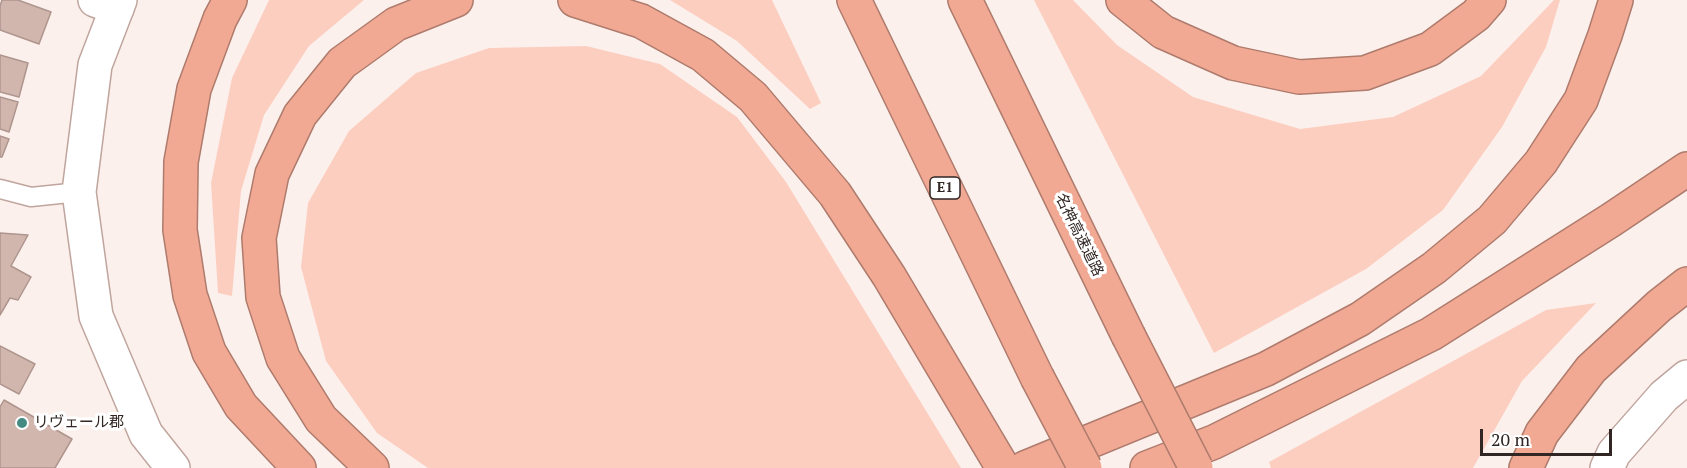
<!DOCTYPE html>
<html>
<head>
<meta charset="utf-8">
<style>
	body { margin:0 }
	#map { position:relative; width:1687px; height:468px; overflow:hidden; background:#fcf0ed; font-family:"PT Serif",serif }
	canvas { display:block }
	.scale { position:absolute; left:1480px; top:429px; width:132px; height:27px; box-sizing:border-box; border:3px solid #312623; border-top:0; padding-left:8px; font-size:18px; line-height:21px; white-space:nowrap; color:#312623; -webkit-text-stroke:4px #fff; paint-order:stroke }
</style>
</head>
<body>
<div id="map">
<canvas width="1687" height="468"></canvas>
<div class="scale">20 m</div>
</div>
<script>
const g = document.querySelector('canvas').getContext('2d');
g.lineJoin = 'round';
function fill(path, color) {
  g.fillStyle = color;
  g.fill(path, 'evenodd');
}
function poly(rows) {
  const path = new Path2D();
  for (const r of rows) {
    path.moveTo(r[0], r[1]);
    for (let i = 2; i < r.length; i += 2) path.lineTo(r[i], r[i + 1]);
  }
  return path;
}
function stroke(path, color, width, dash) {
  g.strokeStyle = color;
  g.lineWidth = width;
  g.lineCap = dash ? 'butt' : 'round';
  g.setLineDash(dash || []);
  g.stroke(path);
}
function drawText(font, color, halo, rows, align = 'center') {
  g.font = font + ' "PT Serif","Noto Sans JP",serif';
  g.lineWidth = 6;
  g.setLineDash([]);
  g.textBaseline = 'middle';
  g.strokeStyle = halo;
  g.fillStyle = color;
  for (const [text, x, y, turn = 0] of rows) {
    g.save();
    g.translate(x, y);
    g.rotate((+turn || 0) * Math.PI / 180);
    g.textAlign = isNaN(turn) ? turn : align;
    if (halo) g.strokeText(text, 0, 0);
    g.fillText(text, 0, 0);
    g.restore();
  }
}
fill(poly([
	[269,0,364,0,309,46,264,115,241,191,232,296,218,293,211,183,232,78],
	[670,0,772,0,821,103,810,109,737,41],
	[1034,0,1073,0,1117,45,1193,97,1300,129,1393,117,1481,76,1554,0,1560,0,1546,47,1502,127,1443,210,1366,269,1214,353],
	[586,46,660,64,737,117,786,182,961,468,428,468,377,433,326,361,301,267,308,203,349,131,416,73,489,48],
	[1596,303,1522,381,1473,468,1271,468,1269,462,1546,310]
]), '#fccec0');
const building = poly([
	[2,0,18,0,51,12,39,44,0,30,0,6,2,0],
	[0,55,28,63,19,97,0,92,0,55],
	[0,97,18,102,9,132,0,129,0,97],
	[0,136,9,139,2,157,0,157,0,136],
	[0,233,28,235,11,266,31,277,18,300,10,298,0,315,0,233],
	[0,346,35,364,19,394,0,384,0,346],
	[4,400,72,439,55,468,0,468,0,407,4,400]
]);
fill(building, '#d1b6ae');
stroke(building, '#ae958d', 1.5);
const lane = poly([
	[0,189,31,197,79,192]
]);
const street = poly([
	[95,0,117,8],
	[1607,468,1614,453,1664,396,1687,377]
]);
const secondary = poly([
	[120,0,95,65,79,192,96,316,146,434,173,468]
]);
const highway = poly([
	[230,0,220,19,194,89,181,162,180,230,190,295,209,352,241,406,299,468],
	[575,0,641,21,703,55,753,97,835,194,889,276,1003,468],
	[854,0,1037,377],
	[965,0,1128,335],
	[1123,0,1163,32,1233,63,1299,77,1365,73,1430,49,1476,15,1489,0],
	[372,468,321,419,283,358,263,297,259,238,272,174,300,115,342,63,396,24,456,0],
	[1025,468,1266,369,1360,319,1434,268,1492,220,1541,162,1581,100,1605,35,1616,0],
	[1147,468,1214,442,1431,334,1611,220,1687,169],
	[1526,468,1542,433,1591,369,1659,306,1687,284]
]);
stroke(lane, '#bfa59d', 21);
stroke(street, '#bfa59d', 36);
stroke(secondary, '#bfa59d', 36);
stroke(highway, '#ae7b6c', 36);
stroke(lane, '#fff', 18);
stroke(street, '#fff', 33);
stroke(secondary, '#fff', 33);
stroke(highway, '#f1a994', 33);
const highwayBridge = poly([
	[1128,335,1196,468],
	[1037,377,1085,468]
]);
stroke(highwayBridge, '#ae7b6c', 36, []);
stroke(highwayBridge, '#f1a994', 33);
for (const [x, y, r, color] of [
	[22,423,6,"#448b84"]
]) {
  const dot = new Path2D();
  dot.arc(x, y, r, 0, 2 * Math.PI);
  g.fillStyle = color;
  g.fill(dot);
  stroke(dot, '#fff', 2);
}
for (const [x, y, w] of [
	[945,188,30]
]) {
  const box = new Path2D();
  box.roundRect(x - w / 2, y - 11, w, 22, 4.5);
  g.fillStyle = '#fff';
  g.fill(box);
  stroke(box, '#312623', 1.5);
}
drawText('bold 14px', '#312623', null, [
	["E1",945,188]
]);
drawText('15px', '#312623', '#fff', [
	["名神高速道路",1079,235,64]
]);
drawText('15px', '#312623', '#fff', [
	["リヴェール郡",34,423]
], 'left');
</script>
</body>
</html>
